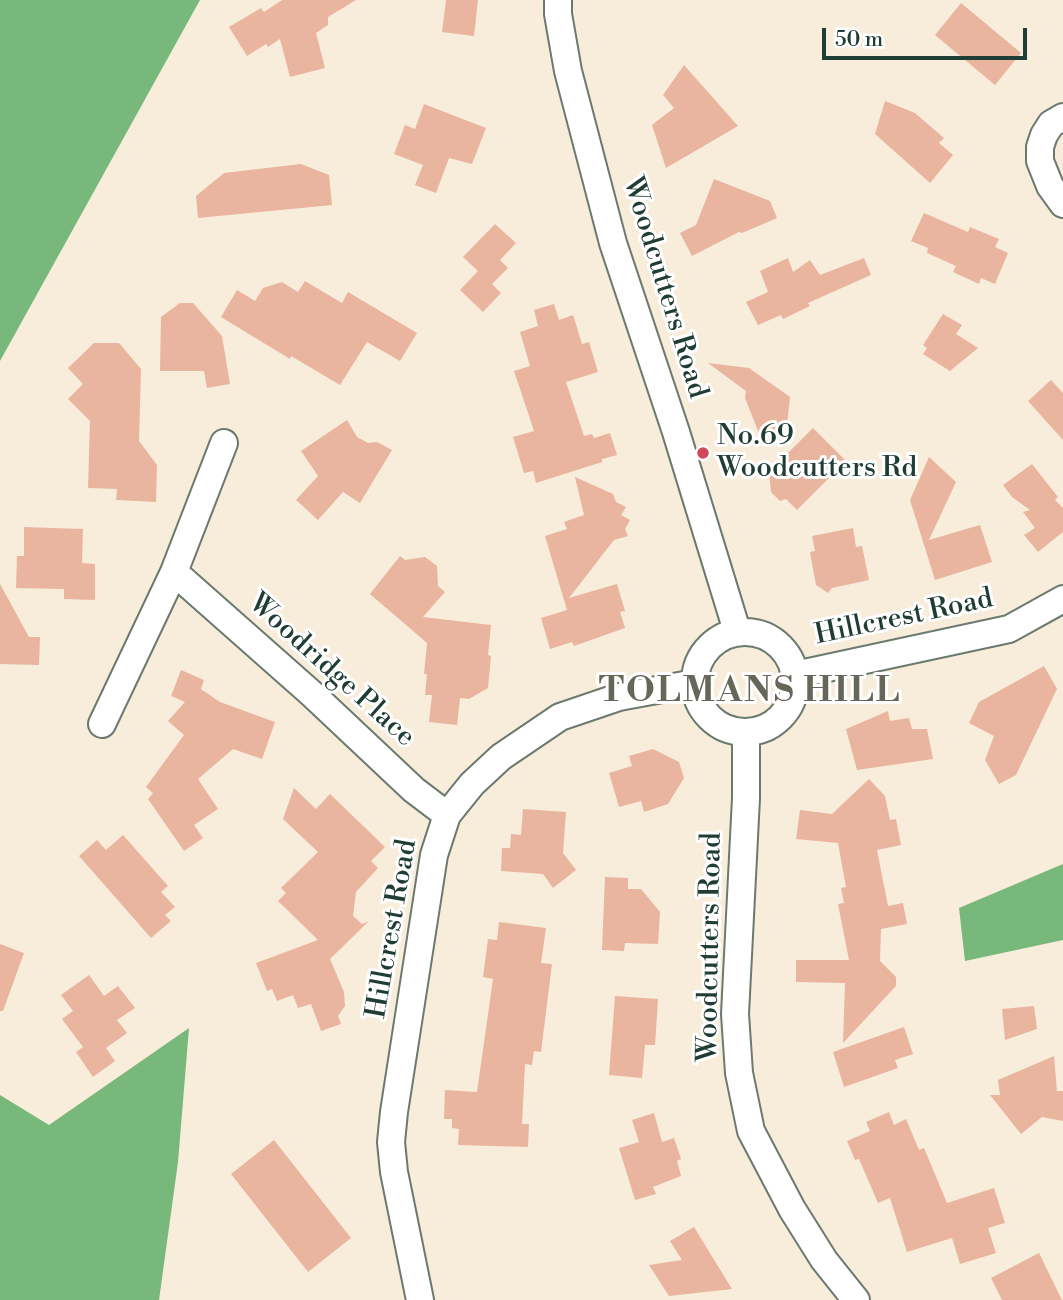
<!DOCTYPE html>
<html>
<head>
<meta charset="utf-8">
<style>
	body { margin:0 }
	#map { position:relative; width:1063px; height:1300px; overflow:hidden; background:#f8ecdb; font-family:"Libre Bodoni",serif }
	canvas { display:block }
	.scale { position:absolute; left:822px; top:28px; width:205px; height:32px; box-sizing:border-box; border:4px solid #1f3d34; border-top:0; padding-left:9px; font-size:21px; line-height:24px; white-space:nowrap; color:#1f3d34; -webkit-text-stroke:5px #fff; paint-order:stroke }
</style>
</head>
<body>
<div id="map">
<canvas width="1063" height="1300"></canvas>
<div class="scale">50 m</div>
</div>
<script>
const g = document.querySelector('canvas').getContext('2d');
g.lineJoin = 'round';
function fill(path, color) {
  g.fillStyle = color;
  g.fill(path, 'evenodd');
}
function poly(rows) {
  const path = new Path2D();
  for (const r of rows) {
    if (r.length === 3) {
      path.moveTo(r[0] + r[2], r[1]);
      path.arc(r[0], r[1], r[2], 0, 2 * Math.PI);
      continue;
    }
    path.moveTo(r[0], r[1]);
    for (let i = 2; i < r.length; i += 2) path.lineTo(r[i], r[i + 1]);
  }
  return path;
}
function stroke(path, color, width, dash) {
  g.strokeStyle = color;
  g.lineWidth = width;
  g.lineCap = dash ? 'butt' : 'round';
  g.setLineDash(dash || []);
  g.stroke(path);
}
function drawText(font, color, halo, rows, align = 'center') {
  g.font = font + ' "Libre Bodoni",serif';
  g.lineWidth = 6;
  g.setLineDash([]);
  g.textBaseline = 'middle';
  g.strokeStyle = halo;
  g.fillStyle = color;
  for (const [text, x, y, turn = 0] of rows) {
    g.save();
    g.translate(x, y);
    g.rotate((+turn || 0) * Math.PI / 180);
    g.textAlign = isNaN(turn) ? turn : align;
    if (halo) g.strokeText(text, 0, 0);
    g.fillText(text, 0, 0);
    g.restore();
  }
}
fill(poly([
	[0,0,200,0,0,361],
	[1063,864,1063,940,965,961,959,908],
	[189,1028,178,1162,159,1300,0,1300,0,1095,49,1125]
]), '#78b87a');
fill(poly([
	[282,0,356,0,328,17,328,25,316,33,325,68,290,77,280,39,268,47,266,44,247,56,229,27,261,8,264,12],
	[446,0,478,0,474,36,442,32],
	[961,3,1021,53,995,85,935,35],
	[684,65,738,126,666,168,652,125,674,108,663,95],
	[885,101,915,113,944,138,939,143,953,155,930,183,875,134],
	[424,104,486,128,472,164,449,158,436,193,415,185,423,165,394,154,405,125,415,129],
	[301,164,329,175,332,205,198,218,196,196,224,173],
	[714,179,770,201,777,218,742,233,739,232,692,256,680,233,696,225],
	[924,213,968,232,970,227,999,239,995,247,1008,253,995,284,981,278,979,284,953,272,956,266,927,253,928,248,911,241],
	[495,224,516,243,500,260,508,268,492,284,501,293,483,312,460,290,478,271,463,257],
	[788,258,793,272,810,260,820,275,864,258,871,275,808,303,810,306,783,319,781,315,758,325,746,302,768,292,760,271],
	[305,281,342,303,348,292,417,333,400,361,367,342,340,385,291,356,290,359,221,317,237,290,255,301,263,288,282,282,298,292],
	[180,303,193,303,222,336,230,384,207,388,204,371,160,371,161,317],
	[554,304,559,320,573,315,582,344,589,342,598,372,566,382,584,436,592,434,594,438,610,433,617,455,602,459,602,462,536,483,533,471,524,473,513,437,534,431,514,371,530,366,520,332,538,326,534,310],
	[943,314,962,325,956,334,978,348,950,371,923,354,927,348,923,345],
	[94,343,119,343,141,369,139,441,157,465,156,502,116,500,117,489,88,488,90,421,68,399,83,384,68,368],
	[708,363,749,368,790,397,787,425,760,436,745,398,746,391],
	[1051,380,1063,393,1063,440,1028,401],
	[347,420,357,437,368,443,377,442,392,450,360,503,343,492,318,520,296,500,318,476,301,451],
	[813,428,846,461,797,510,786,499,780,501,771,492,769,472],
	[929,457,956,482,929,540,980,525,992,562,935,580,910,500],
	[1032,464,1058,497,1055,500,1063,508,1063,532,1038,552,1024,535,1035,528,1023,512,1030,510,1012,497,1003,485],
	[575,477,613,494,616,502,626,507,621,515,630,520,625,529,628,536,614,540,569,598,617,584,625,611,620,612,625,628,574,646,572,642,550,649,541,618,567,610,545,536,567,529,564,522,584,515],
	[24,527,83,529,82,563,95,564,95,600,64,599,64,589,16,588,17,556,24,556],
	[853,528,856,547,862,546,869,580,832,588,828,593,816,585,810,552,815,551,812,536],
	[400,556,405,560,425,557,437,566,438,586,445,592,423,617,491,625,488,655,491,656,488,688,469,699,460,698,457,725,429,722,432,695,425,695,427,674,424,674,427,643,370,594],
	[0,584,29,637,40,637,39,665,0,664],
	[1044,666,1057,689,1016,775,999,784,985,760,994,736,969,723,979,702],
	[181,670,204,680,201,689,220,702,275,722,262,759,233,749,198,779,218,809,194,825,203,838,184,851,148,799,153,793,146,787,184,735,168,721,185,702,171,696],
	[888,711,890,721,909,718,912,729,927,729,933,759,857,770,846,729],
	[653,749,679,762,684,778,668,804,644,812,641,801,619,807,609,773,632,766,629,756],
	[869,779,885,796,890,820,896,819,901,845,877,850,888,906,903,903,907,924,881,929,880,961,896,977,896,986,843,1043,845,983,796,982,796,960,849,960,838,904,844,903,841,888,846,887,838,843,796,839,800,810,832,814],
	[294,788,316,809,330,794,385,847,371,861,378,868,356,892,353,916,362,924,369,921,330,959,344,992,345,1006,338,1016,341,1024,321,1031,311,1004,298,1008,293,995,277,1001,272,989,267,991,256,963,318,940,278,901,286,893,281,888,318,852,283,819],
	[523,809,566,812,563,853,576,870,553,888,543,874,501,871,502,848,510,848,511,834,521,835],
	[123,835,168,886,161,892,175,907,165,915,171,921,151,938,79,856,97,840,106,850],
	[605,877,628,878,628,889,641,889,660,912,658,944,625,943,624,951,602,950],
	[499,922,546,928,541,963,552,964,541,1052,534,1051,532,1065,525,1064,522,1124,529,1124,528,1147,458,1145,459,1129,452,1128,452,1119,444,1119,445,1090,477,1092,493,979,483,977,488,939,497,940],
	[0,944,24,953,3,1011,0,1011],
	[89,975,104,996,118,986,135,1008,117,1020,127,1033,106,1048,115,1061,93,1077,76,1052,83,1047,62,1019,73,1011,61,995],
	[615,996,658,999,655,1045,645,1045,642,1078,609,1075],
	[1034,1006,1037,1029,1005,1040,1002,1009],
	[904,1027,913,1054,895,1060,898,1068,844,1087,833,1052],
	[1054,1056,1057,1091,1063,1091,1063,1121,1042,1117,1021,1134,990,1095,1000,1095,998,1080],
	[889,1112,894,1125,906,1119,919,1150,924,1148,947,1203,994,1188,1005,1223,988,1228,996,1253,960,1264,952,1238,907,1252,890,1198,878,1203,859,1159,855,1160,847,1141,870,1131,866,1122],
	[654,1113,662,1142,674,1138,681,1159,677,1161,681,1176,653,1187,656,1194,635,1200,619,1148,639,1142,632,1120],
	[274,1140,351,1238,308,1272,231,1174],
	[694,1227,732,1289,669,1296,649,1265,682,1260,670,1241],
	[1039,1253,1062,1300,1002,1300,991,1278]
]), '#eab59f');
const minor = poly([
	[558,0,558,14,568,71,613,243,676,432,737,631],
	[1063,117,1051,124,1044,135,1040,147,1040,161,1050,186,1063,204],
	[174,572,312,694,414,790,447,815],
	[745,682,50],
	[795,675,1009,629,1063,599],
	[102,724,174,572,224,443],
	[746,732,746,798,735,1014,739,1073,751,1131,792,1209,824,1260,856,1300],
	[420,1300,394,1172,391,1142,394,1112,434,855,447,815,472,784,501,757,560,717,619,697,695,683]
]);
stroke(minor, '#6b7a6e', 30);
stroke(minor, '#fff', 26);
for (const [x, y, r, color] of [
	[703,453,7,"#d1495b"]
]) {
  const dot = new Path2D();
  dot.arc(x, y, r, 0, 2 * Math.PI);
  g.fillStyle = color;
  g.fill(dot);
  stroke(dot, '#fff', 2.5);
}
drawText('28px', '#1f3d34', '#fff', [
	["Woodcutters Road",664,288,73],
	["Hillcrest Road",904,618,-12],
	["Woodridge Place",331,671,42],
	["Hillcrest Road",393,929,-80],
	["Woodcutters Road",711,947,-89]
]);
drawText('28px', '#1f3d34', '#fff', [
	["No.69",717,437],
	["Woodcutters Rd",717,469]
], 'left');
g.letterSpacing = '2px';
drawText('bold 35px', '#666759', '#fff', [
	["TOLMANS HILL",750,693]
]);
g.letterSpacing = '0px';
</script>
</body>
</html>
